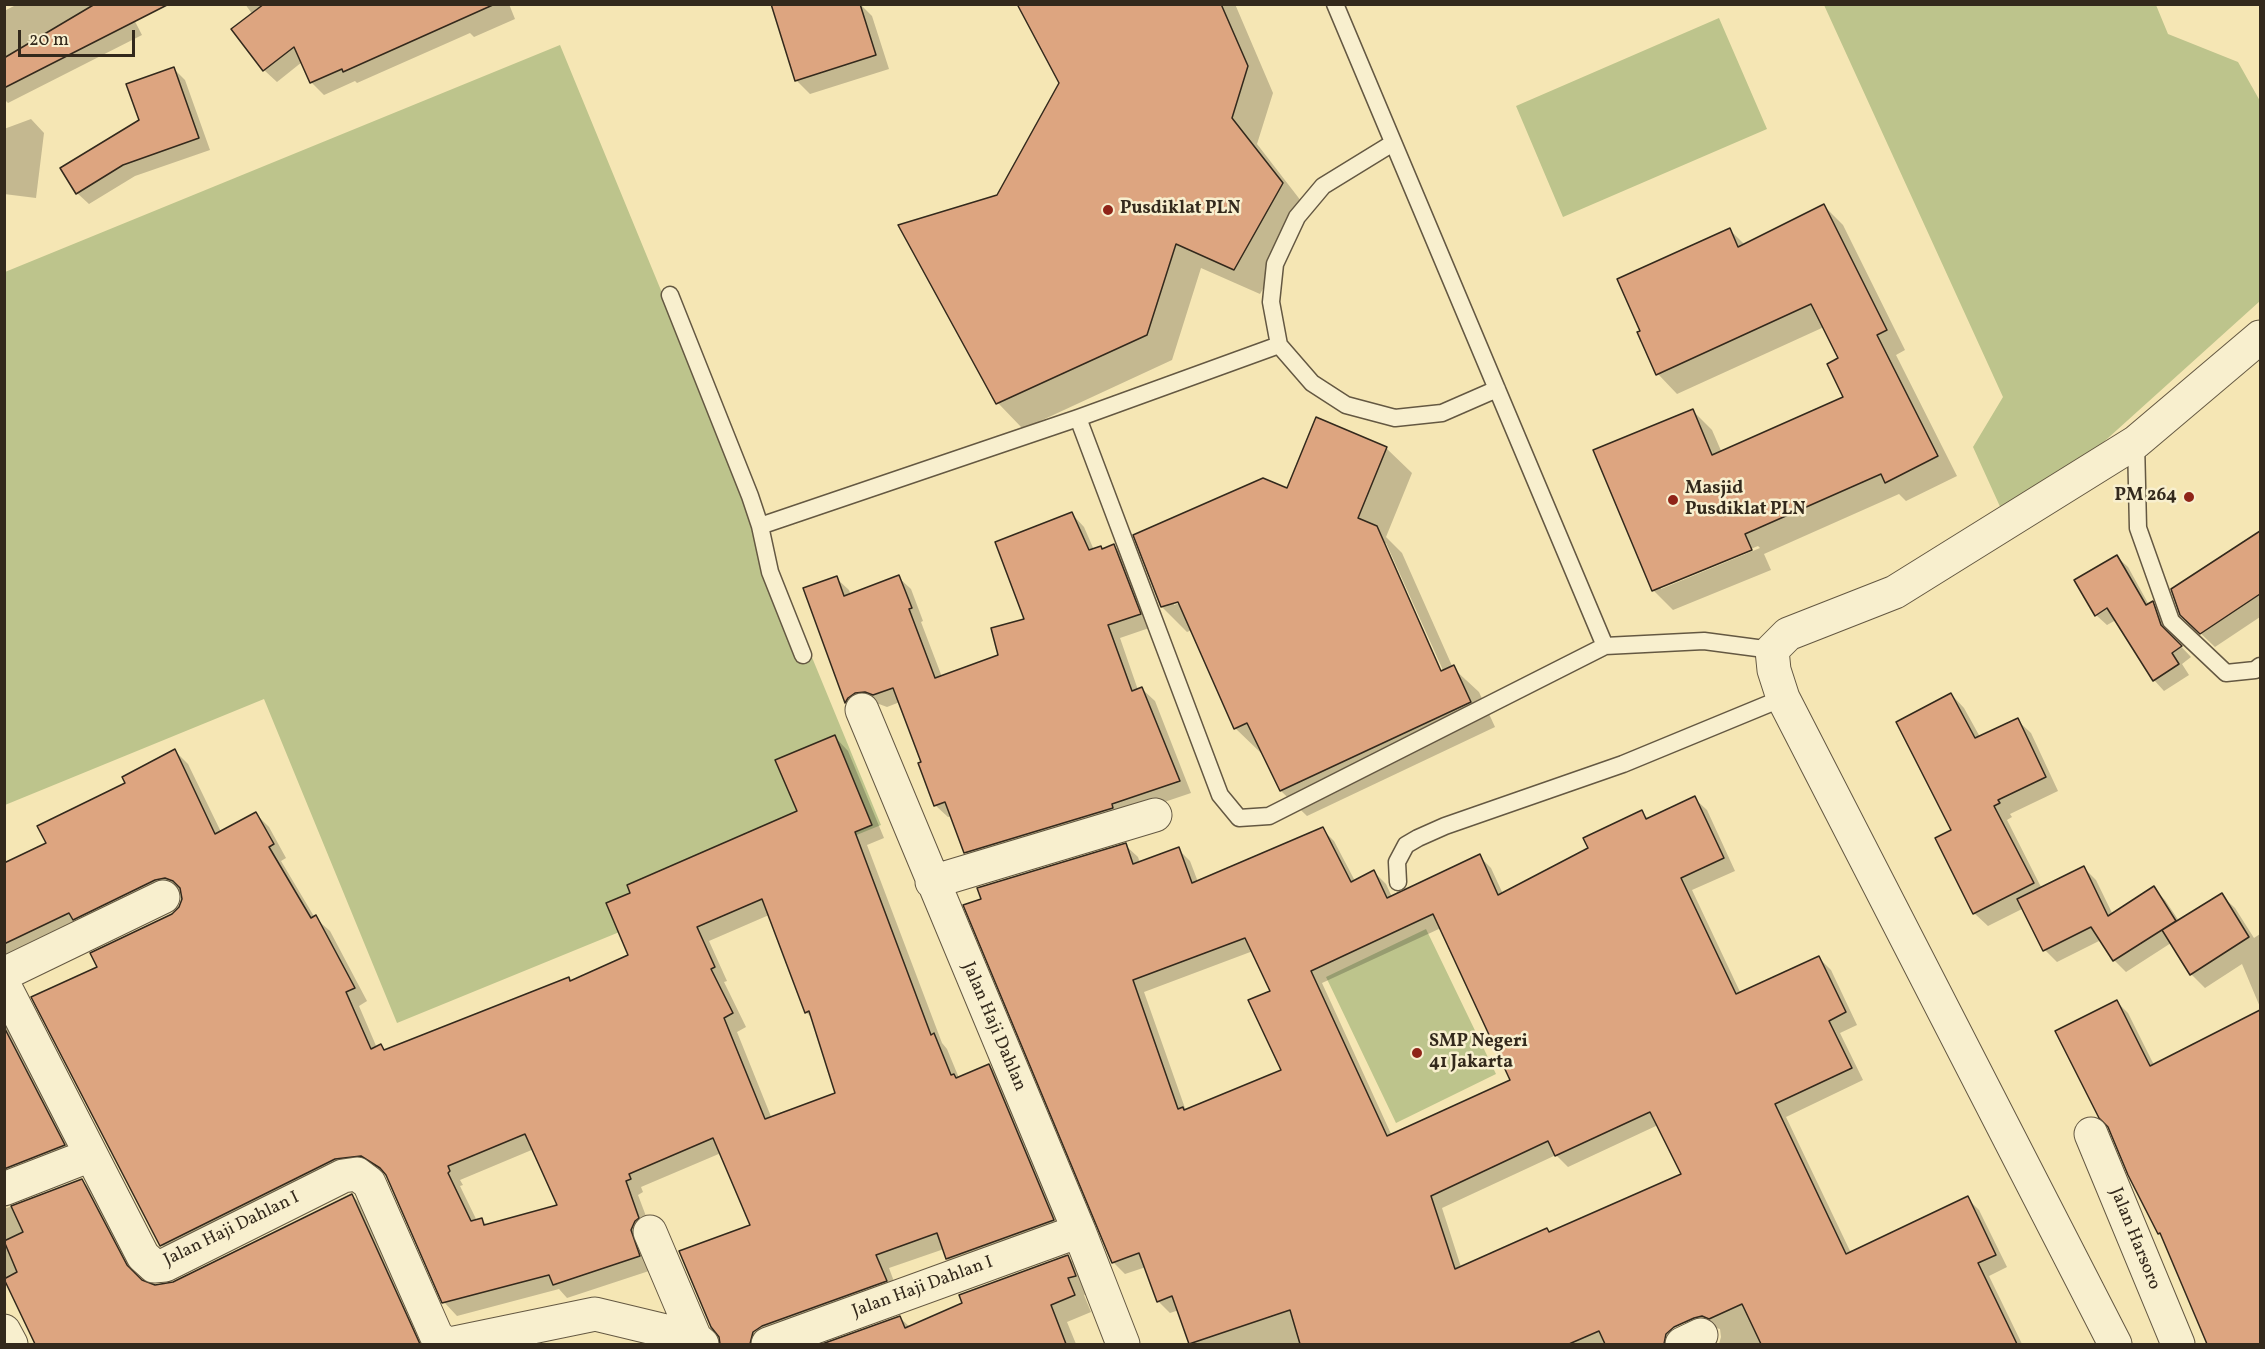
<!DOCTYPE html>
<html>
<head>
<meta charset="utf-8">
<style>
	body { margin:0 }
	#map { position:relative; width:2265px; height:1349px; overflow:hidden; background:#f5e6b4; font-family:Vollkorn,serif }
	canvas { display:block }
	.frame { position:absolute; inset:0; border:6px solid #33291c; pointer-events:none }
	.scale { position:absolute; left:18px; top:30px; width:117px; height:27px; box-sizing:border-box; border:3px solid #33291c; border-top:0; padding-left:8px; font-size:18px; line-height:21px; white-space:nowrap; color:#33291c; -webkit-text-stroke:4px #f8efce; paint-order:stroke }
</style>
</head>
<body>
<div id="map">
<canvas width="2265" height="1349"></canvas>
<div class="frame"></div>
<div class="scale">20 m</div>
</div>
<script>
const g = document.querySelector('canvas').getContext('2d');
g.lineJoin = 'round';
function fill(path, color) {
  g.fillStyle = color;
  g.fill(path, 'evenodd');
}
function poly(rows) {
  const path = new Path2D();
  for (const r of rows) {
    path.moveTo(r[0], r[1]);
    for (let i = 2; i < r.length; i += 2) path.lineTo(r[i], r[i + 1]);
  }
  return path;
}
function stroke(path, color, width, dash) {
  g.strokeStyle = color;
  g.lineWidth = width;
  g.lineCap = dash ? 'butt' : 'round';
  g.setLineDash(dash || []);
  g.stroke(path);
}
function drawText(font, color, halo, rows, align = 'center') {
  g.font = font + ' Vollkorn,serif';
  g.lineWidth = 5;
  g.setLineDash([]);
  g.textBaseline = 'middle';
  g.strokeStyle = halo;
  g.fillStyle = color;
  for (const [text, x, y, turn = 0] of rows) {
    g.save();
    g.translate(x, y);
    g.rotate((+turn || 0) * Math.PI / 180);
    g.textAlign = isNaN(turn) ? turn : align;
    if (halo) g.strokeText(text, 0, 0);
    g.fillText(text, 0, 0);
    g.restore();
  }
}
fill(poly([
	[1824,5,2156,5,2168,34,2238,62,2260,101,2260,301,2087,457,2007,522,1973,447,2003,397],
	[1719,18,1767,129,1563,217,1516,106],
	[560,45,881,825,397,1023,264,699,5,805,5,272],
	[1426,929,1496,1074,1396,1123,1326,977]
]), '#bdc48c');
fill(poly([
	[18,4,126,4,142,35,8,103,4,99,4,11],
	[245,4,509,4,515,19,474,37,470,33,357,83,355,81,324,95,311,82,302,62,277,82,264,70,253,15],
	[773,4,860,4,872,16,889,69,810,94,797,81],
	[1019,4,1235,4,1273,93,1257,144,1308,210,1260,294,1201,268,1172,360,1023,429,998,403,900,226,998,196,1060,83],
	[174,69,185,80,210,150,135,176,89,204,77,193,140,121],
	[31,119,44,133,36,198,4,194,4,129],
	[1824,206,1843,225,1905,350,1896,355,1957,476,1906,501,1899,494,1764,554,1771,570,1673,610,1653,590,1692,410,1712,430,1722,453,1845,398,1840,359,1824,327,1677,394,1658,374,1730,230,1745,245],
	[1758,546,1760,548,1661,589,1661,586],
	[1386,448,1412,473,1386,537,1402,553,1453,668,1479,692,1495,727,1307,816,1281,791,1263,752,1261,753,1235,728,1192,630,1187,632,1162,607,1288,490],
	[1383,543,1386,543,1446,677,1443,679],
	[1174,601,1185,601,1174,605],
	[1072,514,1084,527,1094,550,1103,550,1114,546,1126,558,1152,627,1120,638,1138,690,1142,689,1155,701,1191,793,978,865,965,852,952,816,948,817,935,805,900,702,887,707,879,704,868,705,858,714,846,702,805,589,836,578,849,590,851,595,898,577,911,589,923,621,921,622,942,677,1000,656,1026,620],
	[2260,532,2260,617,2215,647,2196,629,2173,590],
	[2117,557,2128,567,2149,605,2153,603,2163,613,2172,637,2191,657,2182,664,2189,675,2164,691,2154,680,2116,620,2107,625,2096,615],
	[1951,694,1964,708,1980,737,2017,720,2031,733,2058,791,2010,814,2012,817,2007,820,2042,889,2084,868,2096,880,2113,915,2153,888,2165,900,2179,921,2221,895,2235,908,2254,938,2260,934,2260,1007,2242,964,2205,988,2191,974,2171,943,2126,972,2114,960,2101,940,2057,962,2045,950,2024,908,1988,926,1974,913,1953,831],
	[835,737,848,751,884,838,867,845,942,1043,947,1049,959,1078,989,1065,1002,1079,1067,1234,961,1272,947,1259,944,1249,889,1268,899,1295,770,1344,722,1344,721,1337,752,1226,721,1153,641,1187,643,1192,638,1195,652,1232,652,1270,567,1298,559,1289,457,1316,444,1302,388,1176,376,1169,175,1259,162,1245,33,998,99,968,173,915,180,908,183,899,182,892,169,893,4,975,4,865,48,844,127,783,175,751,188,764,221,832,256,814,269,827,286,858,281,861,315,918,330,931,367,1001,359,1006,377,1048,381,1046,386,1051,568,978,572,982,630,956,799,812],
	[769,915,806,1012,813,1019,837,1094,772,1119,737,1032,746,1027,724,982,727,981,709,941],
	[534,1149,559,1206,488,1226,482,1220,477,1221,460,1186,463,1185,460,1180],
	[1694,798,1707,810,1735,871,1692,890,1741,994,1819,958,1831,970,1857,1025,1840,1033,1863,1080,1786,1117,1851,1253,1967,1198,1979,1210,2007,1267,1989,1276,2022,1344,1719,1344,1721,1337,1720,1329,1716,1328,1696,1334,1684,1322,1683,1174,1658,1125,1568,1167,1556,1155,1442,1208,1461,1267,1547,1229,1631,1335,1608,1344,1191,1344,1179,1310,1170,1313,1158,1301,1146,1267,1125,1274,1113,1262,1125,845,1138,857,1140,863,1178,849,1190,861,1198,882,1322,829,1334,841,1355,881,1374,872,1386,884,1392,897,1479,856,1491,868,1503,894,1590,849,1641,812,1649,819],
	[1441,928,1512,1080,1392,1136,1322,983],
	[1253,951,1272,991,1283,1071,1186,1111,1144,992],
	[2117,1002,2128,1013,2154,1065,2260,1012,2260,1344,2209,1344,2164,1238,2159,1233],
	[4,1016,77,1159,4,1189],
	[82,1180,95,1194,140,1280,156,1286,174,1283,352,1195,365,1209,426,1344,319,1344,314,1334,293,1344,46,1344,29,1327,4,1276,4,1209],
	[1068,1257,1084,1273,1092,1292,1084,1295,1091,1312,1067,1322,1076,1344,826,1344,900,1318,910,1327]
]), '#0003');
const building = poly([
	[95,4,169,4,4,88,4,58,95,4],
	[264,4,495,4,343,72,342,69,310,83,294,47,263,71,231,29,264,4],
	[771,4,860,4,876,55,795,81,771,4],
	[1017,4,1221,4,1248,66,1232,118,1283,183,1234,270,1176,244,1147,335,996,404,898,225,997,195,1059,83,1017,4],
	[174,67,199,138,123,165,76,194,60,168,139,120,126,84,174,67],
	[1824,204,1887,330,1877,335,1938,456,1885,483,1881,474,1745,534,1752,550,1652,591,1593,450,1693,409,1712,455,1843,397,1827,364,1838,358,1811,304,1656,375,1637,332,1640,331,1617,279,1730,228,1738,247,1824,204],
	[1316,417,1387,447,1358,518,1377,526,1441,671,1454,665,1471,702,1280,791,1247,723,1234,729,1178,602,1161,607,1133,535,1263,478,1287,488,1316,417],
	[1072,512,1089,550,1101,546,1102,549,1114,544,1141,614,1108,625,1132,691,1142,687,1180,781,1112,804,1113,808,964,853,945,802,934,806,918,763,921,762,893,688,873,695,865,692,855,693,848,698,845,703,803,588,837,576,844,596,899,575,912,608,909,609,935,678,998,655,991,628,1024,619,995,542,1072,512],
	[2260,531,2260,594,2200,634,2180,615,2171,589,2260,531],
	[2117,555,2146,605,2153,601,2161,625,2182,646,2172,653,2179,664,2153,681,2107,608,2095,616,2074,580,2117,555],
	[1951,693,1975,738,2018,718,2046,777,1998,800,2000,803,1994,806,2034,883,1973,914,1935,838,1951,830,1896,722,1951,693],
	[835,735,872,825,855,832,931,1035,934,1033,951,1075,954,1074,956,1078,989,1064,1054,1220,946,1259,937,1233,876,1255,887,1281,762,1326,753,1332,750,1344,720,1344,719,1337,711,1327,679,1251,750,1225,713,1138,629,1174,631,1179,626,1181,639,1218,635,1221,631,1230,640,1256,553,1285,549,1275,442,1303,386,1175,380,1168,361,1156,335,1159,160,1246,31,997,97,967,90,953,172,914,179,907,182,899,180,888,173,881,165,878,155,880,73,920,69,913,4,944,4,863,46,843,37,826,125,783,122,777,175,749,215,834,256,812,274,844,269,847,311,918,316,915,355,988,346,992,371,1049,381,1044,384,1050,569,977,570,981,628,955,606,903,630,893,627,885,797,811,775,760,835,735],
	[762,899,805,1013,809,1011,835,1093,765,1119,724,1018,733,1013,711,969,715,967,697,927,762,899],
	[525,1134,557,1205,484,1225,482,1218,471,1221,448,1173,450,1171,448,1166,525,1134],
	[1695,796,1724,858,1681,878,1736,994,1819,956,1846,1012,1829,1021,1852,1068,1775,1104,1846,1254,1968,1196,1996,1255,1978,1263,2017,1344,1761,1344,1742,1304,1709,1319,1702,1316,1694,1318,1674,1327,1666,1334,1664,1344,1605,1344,1599,1331,1569,1344,1300,1344,1290,1310,1189,1344,1172,1296,1157,1302,1139,1253,1112,1263,963,905,981,899,977,888,1126,843,1133,864,1179,847,1192,883,1323,827,1351,882,1374,870,1387,898,1480,854,1498,895,1588,848,1583,838,1642,810,1646,819,1695,796],
	[1433,914,1510,1080,1387,1136,1311,971,1433,914],
	[1245,938,1270,991,1248,1000,1281,1070,1184,1110,1183,1107,1178,1109,1133,980,1245,938],
	[1650,1112,1681,1174,1549,1232,1547,1228,1455,1269,1431,1196,1548,1141,1555,1156,1650,1112],
	[2084,866,2108,916,2154,886,2176,921,2113,961,2091,927,2043,951,2017,899,2084,866],
	[2222,893,2249,937,2190,975,2162,930,2222,893],
	[2117,1000,2150,1066,2260,1010,2260,1344,2207,1344,2160,1233,2158,1234,2128,1175,2108,1127,2099,1118,2055,1031,2117,1000],
	[4,1027,65,1145,4,1169,4,1027],
	[82,1179,127,1265,142,1280,155,1285,173,1282,352,1194,420,1344,35,1344,4,1279,17,1272,4,1241,23,1232,11,1206,82,1179],
	[1068,1255,1076,1276,1068,1278,1075,1295,1051,1305,1066,1344,822,1344,900,1316,905,1328,962,1303,959,1295,1068,1255]
]);
fill(building, '#dda580');
stroke(building, '#33291c', 1.5);
const lane = poly([
	[1335,4,1605,646,1704,641,1772,650],
	[1393,143,1323,186,1297,217,1275,264,1271,302,1279,345,1312,383,1346,405,1395,418,1442,413,1497,389],
	[670,295,750,496,760,526,770,572,803,655],
	[1078,418,1220,795,1239,818,1269,816,1605,646],
	[2136,442,2138,528,2171,621,2226,673,2255,670,2260,666],
	[760,526,1078,418,1279,345],
	[1398,882,1397,862,1406,845,1418,838,1445,826,1623,764,1783,698]
]);
const street = poly([
	[862,710,1079,1231,1123,1344],
	[932,882,1155,815],
	[4,974,163,897],
	[4,985,143,1256,154,1266,165,1265,343,1176,357,1174,369,1183,436,1335,445,1344],
	[2091,1134,2178,1344],
	[4,1189,91,1155],
	[650,1232,695,1338],
	[4,1331,11,1344],
	[450,1344,595,1314,695,1338,702,1344],
	[768,1344,1079,1231],
	[1682,1344,1701,1335],
	[2115,1344,1783,698,1774,670,1772,650,1788,634,1895,592,2136,442,2260,337]
]);
stroke(lane, '#645842', 19);
stroke(street, '#645842', 35);
stroke(lane, '#f8efce', 16);
stroke(street, '#f8efce', 33);
for (const [x, y, r, color] of [
	[1108,210,6,"#8f2418"],
	[2189,497,6,"#8f2418"],
	[1673,500,6,"#8f2418"],
	[1417,1053,6,"#8f2418"]
]) {
  const dot = new Path2D();
  dot.arc(x, y, r, 0, 2 * Math.PI);
  g.fillStyle = color;
  g.fill(dot);
  stroke(dot, '#f8efce', 2);
}
drawText('bold 18px', '#33291c', '#f8efce', [
	["Pusdiklat PLN",1120,210],
	["Masjid",1685,490],
	["Pusdiklat PLN",1685,511],
	["PM 264",2177,497,"right"],
	["SMP Negeri",1429,1043],
	["41 Jakarta",1429,1064]
], 'left');
drawText('18px', '#33291c', '#f8efce', [
	["Jalan Haji Dahlan",993,1027,67],
	["Jalan Haji Dahlan I",232,1230,-26],
	["Jalan Harsoro",2134,1239,68],
	["Jalan Haji Dahlan I",923,1288,-20]
]);
</script>
</body>
</html>
